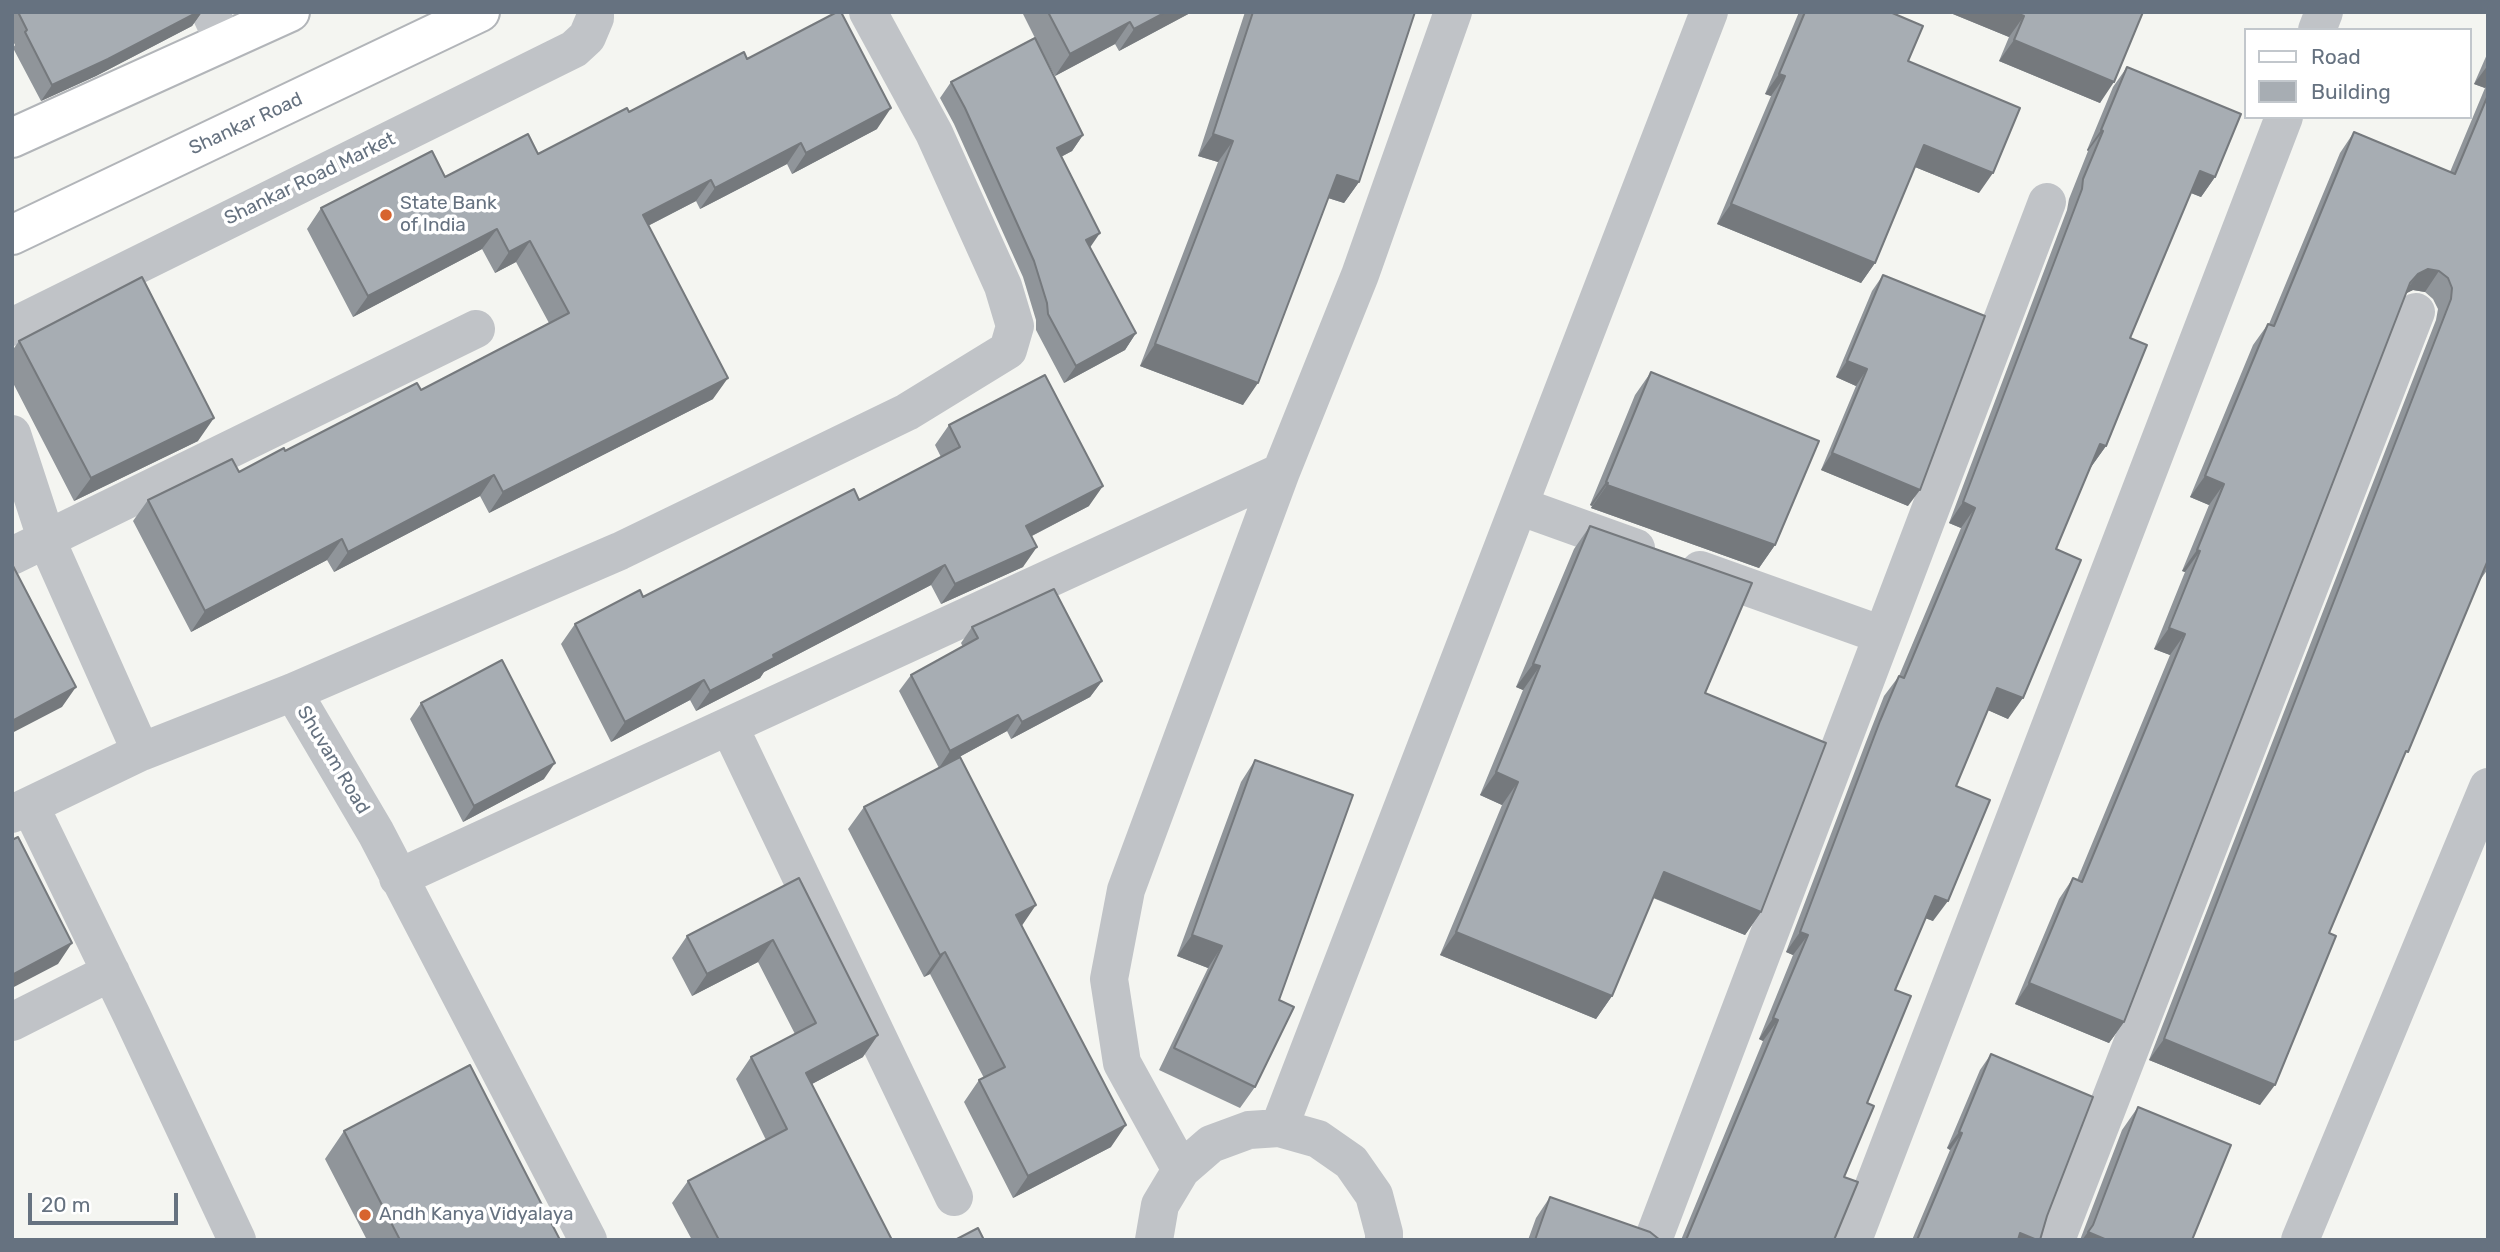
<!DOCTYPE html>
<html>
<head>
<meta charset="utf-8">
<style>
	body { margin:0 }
	#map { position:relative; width:2500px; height:1252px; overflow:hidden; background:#f4f5f1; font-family:Rubik,sans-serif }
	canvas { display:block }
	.frame { position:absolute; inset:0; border:14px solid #667280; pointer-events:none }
	.legend { position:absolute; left:2244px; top:28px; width:228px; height:91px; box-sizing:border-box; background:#fff; border:2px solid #c2c7cc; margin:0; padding:9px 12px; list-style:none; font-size:21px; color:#667280 }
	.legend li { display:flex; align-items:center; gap:14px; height:35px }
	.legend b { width:35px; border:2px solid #c2c7cc }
	.scale { position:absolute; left:28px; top:1193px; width:150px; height:32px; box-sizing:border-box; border:4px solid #667280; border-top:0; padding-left:9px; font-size:21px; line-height:24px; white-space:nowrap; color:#667280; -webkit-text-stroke:5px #fff; paint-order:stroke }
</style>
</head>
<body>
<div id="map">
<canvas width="2500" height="1252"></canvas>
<div class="frame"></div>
<ul class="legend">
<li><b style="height:9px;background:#fff"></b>Road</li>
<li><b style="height:19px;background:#a7adb3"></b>Building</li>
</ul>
<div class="scale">20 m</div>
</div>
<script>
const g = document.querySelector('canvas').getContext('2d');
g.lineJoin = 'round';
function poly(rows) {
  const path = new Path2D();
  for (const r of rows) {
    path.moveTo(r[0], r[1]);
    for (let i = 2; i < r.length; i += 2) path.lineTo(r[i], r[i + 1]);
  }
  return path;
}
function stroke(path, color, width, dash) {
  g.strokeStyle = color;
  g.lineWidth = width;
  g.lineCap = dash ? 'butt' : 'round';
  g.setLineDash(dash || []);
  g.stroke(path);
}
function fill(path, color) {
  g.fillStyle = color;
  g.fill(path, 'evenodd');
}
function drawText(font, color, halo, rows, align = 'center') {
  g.font = font + ' Rubik,sans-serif';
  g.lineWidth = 7;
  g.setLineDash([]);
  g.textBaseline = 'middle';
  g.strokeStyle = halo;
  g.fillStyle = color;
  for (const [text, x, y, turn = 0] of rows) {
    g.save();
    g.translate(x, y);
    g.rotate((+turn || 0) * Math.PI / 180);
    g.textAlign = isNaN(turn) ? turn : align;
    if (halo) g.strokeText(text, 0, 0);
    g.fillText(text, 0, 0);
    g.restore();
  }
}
const major = poly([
	[12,138,290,12],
	[12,235,480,12]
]);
stroke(major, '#b2b5b9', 42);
stroke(poly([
	[210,12,224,42],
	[2317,30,2324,12],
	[12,327,574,49,587,37,595,18,595,12],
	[12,434,47,541,141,752],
	[1519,506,1636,548],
	[12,556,476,329],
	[1700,570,1882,635],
	[293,692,376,833,588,1240],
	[729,726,954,1197],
	[30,806,132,1016,237,1240],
	[12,814,141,752,293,692,620,551,907,412,1008,350,1015,326,1003,286,934,133,868,12],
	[398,878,1281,472],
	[12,1022,111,972],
	[1279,1128,1709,12],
	[1181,1170,1122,1063,1109,979,1126,890,1281,472,1360,275,1453,12],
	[1154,1240,1160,1205,1181,1170,1211,1144,1249,1130,1279,1128,1318,1139,1351,1162,1374,1195,1384,1233,1384,1240],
	[1653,1240,2047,202],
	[1853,1240,2284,117],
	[2056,1240,2416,312],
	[2300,1240,2488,787]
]), '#c0c3c7', 38);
stroke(major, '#fff', 38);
fill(poly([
	[12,12,202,12,192,26,96,76,41,101,13,48,15,45,12,39],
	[1022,12,1192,12,1119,51,1115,44,1055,76,1043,54,1083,135,1072,151,1061,157,1090,247,1136,333,1125,350,1064,383,1036,330,1036,320,1023,277,954,124,940,98,951,82,1035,38],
	[1245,12,1415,12,1359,182,1344,203,1328,198,1243,405,1140,366,1218,162,1198,156],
	[1799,12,1890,12,1908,61,1979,193,1915,167,1875,263,1861,283,1717,224,1771,96,1765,94],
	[1948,12,2143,12,2100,103,1999,61,2009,37],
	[2488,52,2488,569,2478,583,2401,762,2329,933,2260,1105,2149,1060,2436,320,2438,309,2433,299,2425,292,2413,290,2406,293,2124,1022,2109,1043,2015,1004,2059,899,2073,878,2077,880,2170,655,2154,649,2185,572,2182,571,2209,505,2190,497,2253,345,2268,324,2269,324,2340,153,2354,132,2450,172,2485,88,2474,84],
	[747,59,877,129,792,174,787,164,700,209,696,201,648,226,713,399,489,513,480,496,334,572,327,560,191,632,133,521,148,500,239,472,421,390,549,323,516,262,495,273,482,249,353,317,307,229,321,208,538,154,629,112],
	[2127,67,2215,177,2201,197,2191,193,2130,338,2106,446,2091,467,2090,467,2056,549,2008,719,1988,710,1956,786,1933,921,1925,918,1895,990,1867,1103,1844,1177,1834,1240,1681,1240,1763,1041,1759,1039,1793,955,1786,952,1866,742,1884,696,1899,676,1961,528,1949,523,2067,210,2069,199,2088,151,2087,150,2113,87],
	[1883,275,1908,506,1821,470,1856,386,1836,377,1872,291],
	[19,341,198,441,74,501,12,381,12,351],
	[1651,372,1775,545,1759,568,1591,508,1592,506,1590,505,1635,395],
	[949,425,1089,506,1032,536,1023,567,941,604,931,585,764,672,760,678,696,711,690,700,611,742,561,644,575,624,643,597,859,500,941,457,935,445],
	[1590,526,1705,693,1761,912,1745,935,1653,898,1612,996,1596,1019,1440,955,1502,805,1480,795,1523,690,1516,687,1574,549],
	[972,627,1102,681,1090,697,1011,739,1007,731,939,768,899,691,911,675,963,647,961,643],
	[421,703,544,779,463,822,410,719],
	[1255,760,1279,1000,1255,1087,1240,1108,1159,1070,1208,968,1177,956,1241,782],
	[864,807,1022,926,1111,1147,1013,1198,964,1102,979,1080,984,1078,930,974,924,977,848,829],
	[799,878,863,1057,812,1084,892,1240,692,1240,672,1203,688,1181,766,1140,736,1079,751,1057,795,1034,758,962,692,996,672,958,687,936],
	[1991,1054,2047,1216,2040,1240,1912,1240,1950,1150,1947,1148,1980,1070],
	[2138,1107,2192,1240,2080,1240,2122,1130],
	[344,1131,560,1240,367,1240,325,1159],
	[1550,1197,1660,1240,1528,1240,1536,1218]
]), '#90959a');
fill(poly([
	[198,12,202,12,192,26,96,76,41,101,52,85],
	[1166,12,1192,12,1119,51,1134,29],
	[1948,12,2014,12,2024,16,2009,37],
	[1130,22,1115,44,1055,76,1070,54],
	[2014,40,2114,82,2100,103,1999,61],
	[2488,65,2488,84,2485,88,2474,84],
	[1779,74,1785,76,1771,96,1765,94],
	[891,108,877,129,792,174,806,153],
	[2101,130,2103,131,2088,151,2087,150],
	[1213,134,1233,141,1218,162,1198,156],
	[1083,135,1072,151,1045,165,1057,148],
	[801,143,787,164,700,209,715,188],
	[1924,145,1993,173,1979,193,1910,165],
	[2200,171,2215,177,2201,197,2186,191],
	[1337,175,1359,182,1344,203,1322,196],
	[711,180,696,201,628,236,643,215],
	[1731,204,1875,263,1861,283,1717,224],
	[497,229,482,249,353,317,368,296],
	[1100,233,1089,249,1086,240],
	[530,241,516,262,495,273,509,252],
	[2428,269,2439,271,2425,292,2413,290,2403,295,2418,274],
	[1136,333,1125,350,1064,383,1076,366],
	[1155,344,1258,383,1243,405,1140,366],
	[1847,361,1867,369,1856,386,1836,377],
	[728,378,713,399,489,513,503,492],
	[214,418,198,441,74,501,91,478],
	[2100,444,2106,446,2091,467,2085,465],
	[1832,453,1920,490,1908,506,1821,470],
	[494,475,480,496,334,572,348,552],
	[2205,476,2224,484,2209,505,2190,497],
	[1606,482,1608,483,1592,506,1590,505],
	[1607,485,1775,545,1759,568,1591,508],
	[1103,486,1089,506,1012,546,1026,526],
	[1963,502,1975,508,1961,528,1949,523],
	[342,539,327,560,191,632,205,611],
	[1037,547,1023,567,941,604,955,584],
	[2197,550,2200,551,2185,572,2182,571],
	[945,565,931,585,764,672,760,678,696,711,710,691,773,655],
	[2169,628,2185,634,2170,655,2154,649],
	[1533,664,1540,666,1523,690,1516,687],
	[704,680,690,700,611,742,625,722],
	[1102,681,1090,697,1011,739,1022,722],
	[76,687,62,707,12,733,12,721],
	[1997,688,2023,698,2008,719,1983,708],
	[1018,715,1007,731,939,768,950,751],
	[555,763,544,779,463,822,474,806],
	[1496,772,1518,782,1502,805,1480,795],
	[1664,872,1761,912,1745,935,1647,895],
	[1935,896,1948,901,1933,921,1920,916],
	[1036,905,1021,927,1016,915],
	[1456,932,1612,996,1596,1019,1440,955],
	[1800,932,1808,935,1793,955,1786,952],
	[1192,935,1222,946,1208,968,1177,956],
	[773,940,758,962,692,996,707,974],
	[72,943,58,964,12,988,12,975],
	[945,952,930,974,924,977,940,955],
	[2029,983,2124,1022,2109,1043,2015,1004],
	[1773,1018,1778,1020,1763,1041,1759,1039],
	[878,1035,863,1057,791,1095,806,1073],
	[2164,1039,2275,1085,2260,1105,2149,1060],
	[1126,1125,1111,1147,1013,1198,1028,1176],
	[1959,1132,1962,1133,1950,1150,1947,1148],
	[2088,1232,2107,1240,2082,1240],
	[2020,1233,2037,1240,2016,1240]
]), '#75797d');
const building = poly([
	[18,12,198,12,108,59,52,85,25,32,27,30,18,12],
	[837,12,841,12,891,108,806,153,801,143,715,188,711,180,643,215,728,378,503,492,494,475,348,552,342,539,205,611,148,500,232,459,239,472,284,448,285,451,417,383,421,390,569,313,530,241,509,252,497,229,368,296,321,208,432,151,445,177,528,134,538,154,627,108,629,112,744,52,747,59,837,12],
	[1048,12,1166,12,1134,29,1130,22,1070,54,1048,12],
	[1253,12,1415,12,1359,182,1337,175,1258,383,1155,344,1233,141,1213,134,1253,12],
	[1805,12,1890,12,1923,26,1908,61,2020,108,1993,173,1924,145,1875,263,1731,204,1785,76,1779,74,1805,12],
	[2014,12,2143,12,2114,82,2014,40,2024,16,2014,12],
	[1035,38,1083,135,1057,148,1100,233,1086,240,1136,333,1076,366,1048,314,1047,303,1034,261,965,108,951,82,1035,38],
	[2127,67,2241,114,2215,177,2200,171,2130,338,2147,345,2106,446,2100,444,2056,549,2081,560,2023,698,1997,688,1956,786,1990,800,1948,901,1935,896,1895,990,1911,996,1867,1103,1874,1106,1844,1177,1858,1182,1834,1240,1686,1240,1778,1020,1773,1018,1808,935,1800,932,1880,721,1899,676,1904,678,1975,508,1963,502,2082,189,2083,179,2103,131,2101,130,2127,67],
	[2488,95,2488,560,2408,752,2406,751,2329,933,2336,936,2275,1085,2164,1039,2451,299,2452,288,2448,278,2439,271,2428,269,2418,274,2410,283,2124,1022,2029,983,2073,878,2082,882,2185,634,2169,628,2200,551,2197,550,2224,484,2205,476,2268,324,2274,326,2354,132,2455,174,2488,95],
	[1883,275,1985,316,1920,490,1832,453,1867,369,1847,361,1883,275],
	[142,277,214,418,91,478,19,341,142,277],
	[1651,372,1819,441,1775,545,1607,485,1608,483,1606,482,1651,372],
	[1045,375,1103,486,1026,526,1037,547,955,584,945,565,773,655,774,658,710,691,704,680,625,722,575,624,640,590,643,597,854,489,859,500,960,447,949,425,1045,375],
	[1590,526,1752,583,1705,693,1826,743,1761,912,1664,872,1612,996,1456,932,1518,782,1496,772,1540,666,1533,664,1590,526],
	[12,564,76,687,12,721,12,564],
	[1054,589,1102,681,1022,722,1018,715,950,751,911,675,978,638,972,627,1054,589],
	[502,660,555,763,474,806,421,703,502,660],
	[960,757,1036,905,1016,915,1126,1125,1028,1176,979,1080,1005,1067,945,952,940,955,864,807,960,757],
	[1255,760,1353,795,1279,1000,1294,1007,1255,1087,1174,1048,1222,946,1192,935,1255,760],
	[18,837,72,943,12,975,12,840,18,837],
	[799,878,878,1035,806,1073,892,1240,719,1240,688,1181,787,1129,751,1057,816,1023,773,940,707,974,687,936,799,878],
	[1991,1054,2093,1097,2047,1216,2040,1240,2037,1240,2020,1233,2018,1240,1917,1240,1962,1133,1959,1132,1991,1054],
	[470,1065,560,1240,400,1240,344,1131,470,1065],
	[2138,1107,2231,1145,2192,1240,2107,1240,2088,1232,2093,1225,2138,1107],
	[1550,1197,1650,1232,1660,1240,1535,1240,1550,1197],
	[978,1228,984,1240,955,1240,978,1228]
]);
fill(building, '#a7adb3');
stroke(building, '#75797d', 2);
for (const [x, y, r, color] of [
	[386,215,7,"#d7642f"],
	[365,1215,7,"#d7642f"]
]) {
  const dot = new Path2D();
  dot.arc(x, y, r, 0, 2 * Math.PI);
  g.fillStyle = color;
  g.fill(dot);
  stroke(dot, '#fff', 2.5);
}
drawText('19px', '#667280', '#fff', [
	["Shankar Road",246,124,-25],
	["Shankar Road Market",310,179,-26],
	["Shuvam Road",333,760,59]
]);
drawText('19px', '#667280', '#fff', [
	["State Bank",400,204],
	["of India",400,226],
	["Andh Kanya Vidyalaya",379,1215]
], 'left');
</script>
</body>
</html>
